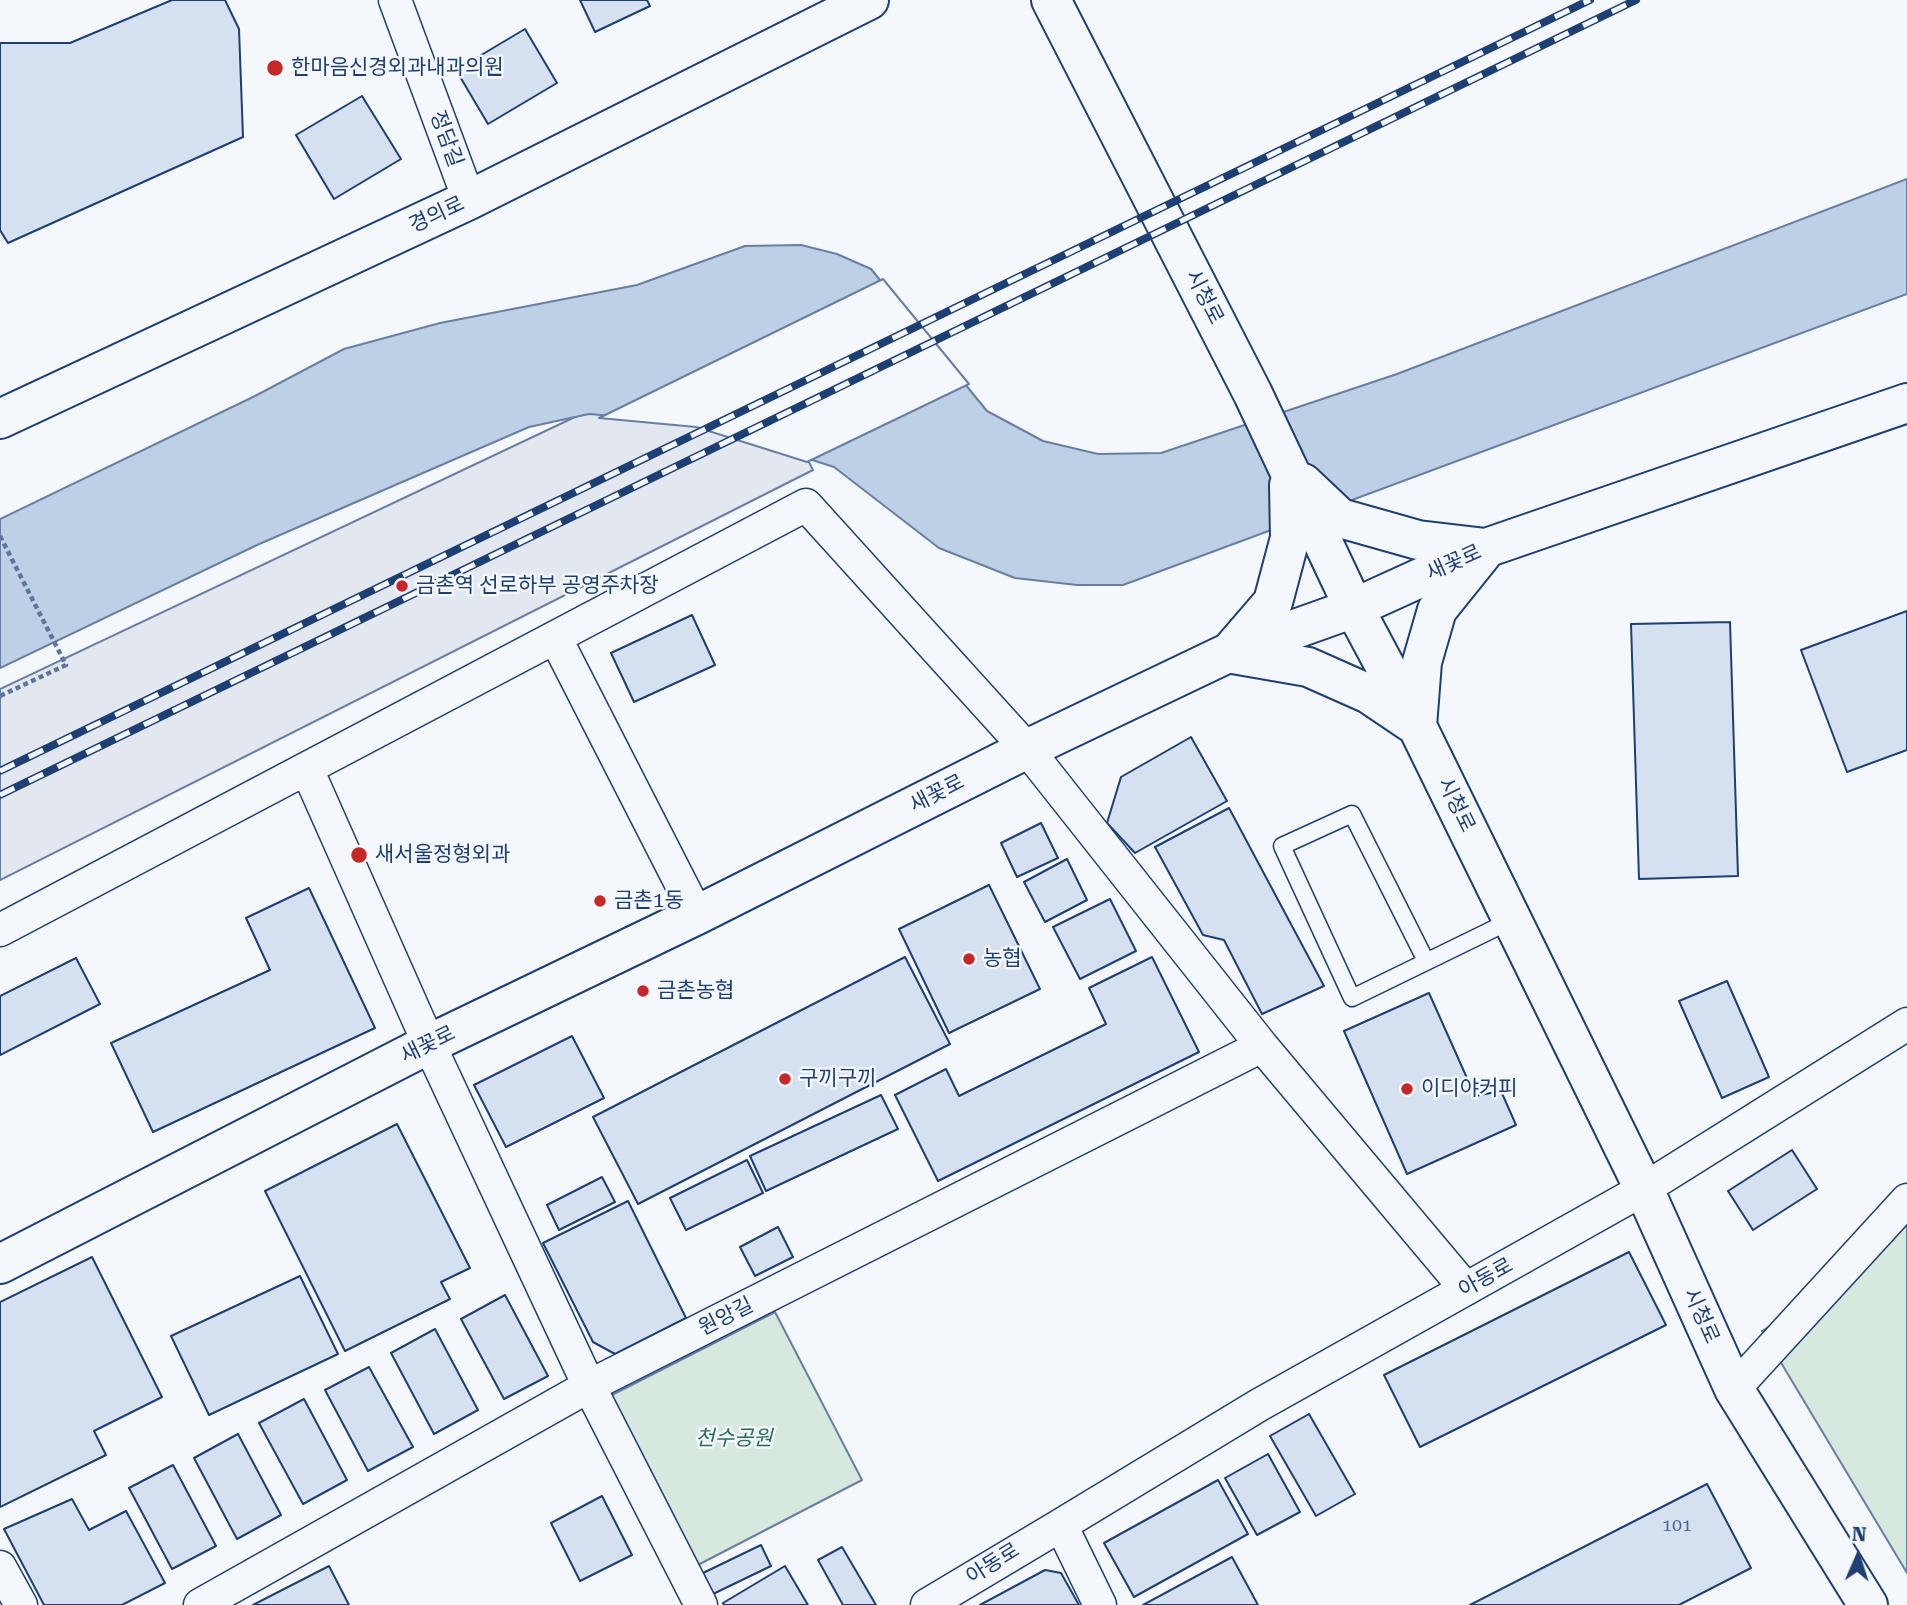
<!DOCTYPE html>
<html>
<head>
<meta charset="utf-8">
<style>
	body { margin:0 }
	#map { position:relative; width:1907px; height:1605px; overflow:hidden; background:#f4f7fb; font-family:"Roboto Serif",serif }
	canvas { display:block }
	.north { position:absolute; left:1823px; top:1521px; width:70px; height:70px; -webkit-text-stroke:5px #f4f7fb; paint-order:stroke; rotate:3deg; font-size:19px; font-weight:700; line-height:28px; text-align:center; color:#1d3f73 }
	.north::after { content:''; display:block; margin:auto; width:24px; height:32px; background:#1d3f73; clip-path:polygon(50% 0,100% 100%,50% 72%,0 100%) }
</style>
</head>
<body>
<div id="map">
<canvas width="1907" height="1605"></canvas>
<div class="north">N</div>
</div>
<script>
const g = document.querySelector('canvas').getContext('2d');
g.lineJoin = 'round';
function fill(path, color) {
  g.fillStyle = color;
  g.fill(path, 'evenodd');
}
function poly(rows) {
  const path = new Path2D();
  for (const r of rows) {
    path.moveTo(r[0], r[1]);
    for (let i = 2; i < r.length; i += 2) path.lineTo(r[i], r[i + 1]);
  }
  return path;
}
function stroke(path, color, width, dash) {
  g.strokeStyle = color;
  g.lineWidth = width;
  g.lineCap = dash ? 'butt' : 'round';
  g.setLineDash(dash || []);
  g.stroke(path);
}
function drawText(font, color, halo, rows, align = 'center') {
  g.font = font + ' "Roboto Serif","Noto Sans KR",serif';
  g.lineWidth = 5;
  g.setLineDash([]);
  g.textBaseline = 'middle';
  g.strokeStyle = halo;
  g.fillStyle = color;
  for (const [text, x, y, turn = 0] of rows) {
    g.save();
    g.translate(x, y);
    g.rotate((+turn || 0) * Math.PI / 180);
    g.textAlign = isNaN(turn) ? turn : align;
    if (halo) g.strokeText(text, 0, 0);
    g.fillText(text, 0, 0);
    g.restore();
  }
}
const green = poly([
	[1907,1216,1907,1573,1762,1331,1853,1273,1907,1216],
	[775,1312,862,1480,694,1567,606,1398,775,1312]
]);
fill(green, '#d7e8df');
stroke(green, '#687fa3', 2);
const parking = poly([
	[744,337,813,470,0,880,0,689,744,337]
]);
fill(parking, '#e3e8f0');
stroke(parking, '#687fa3', 2);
const water = poly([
	[1907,179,1907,294,1123,585,1077,585,1015,578,939,548,834,467,697,423,589,414,529,427,257,545,0,668,0,519,255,396,344,349,440,323,637,285,745,246,801,245,837,254,871,269,987,411,1043,441,1098,454,1161,453,1397,374,1907,179]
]);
fill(water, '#bed0e5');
stroke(water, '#687fa3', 2);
const pier = poly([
	[883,279,969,384,807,462,696,427,599,418,883,279]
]);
fill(pier, '#f4f7fb');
stroke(pier, '#687fa3', 2);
const building = poly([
	[172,0,225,0,239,29,243,137,8,243,0,230,0,43,70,43,172,0],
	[580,0,647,0,650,6,595,32,580,0],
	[525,29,557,83,488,124,456,70,525,29],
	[362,96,401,159,334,199,296,135,362,96],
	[1907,611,1907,750,1847,772,1801,650,1907,611],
	[692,615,715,665,634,702,611,653,692,615],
	[1730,622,1738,876,1639,879,1631,624,1730,622],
	[1191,737,1227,801,1135,853,1107,823,1121,777,1191,737],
	[1229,808,1324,986,1262,1014,1224,940,1203,935,1155,847,1229,808],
	[1041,823,1058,858,1017,877,1001,843,1041,823],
	[1067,859,1087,900,1045,922,1024,882,1067,859],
	[989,885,1040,989,949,1033,899,929,989,885],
	[309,888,375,1028,153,1132,111,1043,270,970,246,918,309,888],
	[1110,899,1136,951,1080,979,1053,927,1110,899],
	[905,957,950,1044,638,1204,593,1117,905,957],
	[1152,957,1199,1052,938,1181,895,1095,946,1069,959,1096,1106,1024,1089,988,1152,957],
	[76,958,100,1004,0,1055,0,996,76,958],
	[1727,981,1769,1077,1722,1098,1679,1001,1727,981],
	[1429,993,1475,1096,1501,1091,1516,1125,1407,1174,1344,1031,1429,993],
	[572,1036,604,1098,506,1147,474,1085,572,1036],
	[881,1095,898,1129,766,1191,750,1156,881,1095],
	[397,1124,470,1268,441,1282,450,1299,345,1351,265,1191,397,1124],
	[1792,1150,1817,1189,1753,1230,1728,1191,1792,1150],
	[747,1160,763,1193,686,1230,670,1198,747,1160],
	[602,1177,615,1202,559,1230,547,1205,602,1177],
	[628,1201,686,1318,615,1354,593,1342,543,1243,628,1201],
	[778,1227,793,1257,755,1276,740,1247,778,1227],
	[1629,1252,1666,1325,1420,1447,1384,1375,1629,1252],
	[92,1257,162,1397,94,1431,106,1455,0,1507,0,1302,92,1257],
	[300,1276,338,1354,209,1415,171,1336,300,1276],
	[505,1295,548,1376,504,1399,461,1319,505,1295],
	[435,1329,478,1410,434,1434,391,1353,435,1329],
	[369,1367,413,1447,368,1471,325,1390,369,1367],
	[304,1399,347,1480,303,1504,259,1423,304,1399],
	[1309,1414,1355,1494,1316,1516,1270,1436,1309,1414],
	[238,1434,281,1515,237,1539,194,1458,238,1434],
	[1268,1454,1300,1512,1257,1535,1225,1478,1268,1454],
	[173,1465,216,1546,172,1569,129,1488,173,1465],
	[1218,1480,1248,1534,1134,1597,1104,1543,1218,1480],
	[1707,1484,1751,1568,1679,1605,1470,1605,1707,1484],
	[602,1496,632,1555,580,1581,551,1523,602,1496],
	[72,1499,89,1530,126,1511,165,1583,122,1605,44,1605,4,1529,72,1499],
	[761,1545,771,1566,713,1594,703,1573,761,1545],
	[842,1547,876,1605,843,1605,818,1560,842,1547],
	[1232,1557,1258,1605,1143,1605,1232,1557],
	[329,1566,349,1605,253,1605,329,1566],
	[785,1566,808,1605,724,1605,723,1603,785,1566],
	[1045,1570,1061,1573,1079,1605,980,1605,1045,1570]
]);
fill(building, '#d5e0f0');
stroke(building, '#1d3f73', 2);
const lane = poly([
	[1426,961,1352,814,1282,846,1352,998,1512,920]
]);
const street = poly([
	[395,0,469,200],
	[556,639,697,915],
	[307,769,429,1044,589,1386,701,1605],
	[0,930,806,505,1027,749,1262,1046,1466,1289],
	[1734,1389,1907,1200],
	[0,1567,21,1605],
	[200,1605,589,1386,1262,1046],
	[927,1605,1061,1525],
	[1100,1605,1061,1525,1259,1405,1644,1189,1907,1024]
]);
const secondary = poly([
	[1051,0,1253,394,1354,608,1417,726,1644,1189,1734,1389,1868,1605],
	[0,419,469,200,869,0],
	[1303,483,1340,518,1418,540,1486,548],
	[1230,652,1273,602,1290,538,1289,485],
	[1233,654,1308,667,1369,694,1412,723],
	[1417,726,1422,662,1437,610,1482,554],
	[0,1264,429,1044,697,915,1027,749,1228,653,1354,608,1486,548,1907,403]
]);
stroke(lane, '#1d3f73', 19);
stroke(street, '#1d3f73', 35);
stroke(secondary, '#1d3f73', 42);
stroke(poly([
	[0,536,66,665,0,696]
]), '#5e769c', 4.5, [5, 3.5]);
stroke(lane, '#f4f7fb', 16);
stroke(street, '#f4f7fb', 32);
stroke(secondary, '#f4f7fb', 38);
const rail = poly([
	[0,771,1590,0],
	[0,795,1636,0]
]);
stroke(rail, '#1d3f73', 8);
stroke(rail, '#f4f7fb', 5, [16]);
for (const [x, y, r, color] of [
	[275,68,9,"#c62828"],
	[402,586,7,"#c62828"],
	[359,855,9,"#c62828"],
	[600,901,7,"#c62828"],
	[969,959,7,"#c62828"],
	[643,991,7,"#c62828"],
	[785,1079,7,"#c62828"],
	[1407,1089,7,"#c62828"]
]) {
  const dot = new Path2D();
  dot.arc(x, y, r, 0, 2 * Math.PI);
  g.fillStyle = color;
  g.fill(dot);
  stroke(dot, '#f4f7fb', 2.5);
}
drawText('18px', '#4b6792', null, [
	["101",1677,1526]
]);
drawText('21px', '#1d3f73', '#f4f7fb', [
	["한마음신경외과내과의원",291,68],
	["금촌역 선로하부 공영주차장",416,586],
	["새서울정형외과",375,855],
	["금촌1동",614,901],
	["농협",983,959],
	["금촌농협",657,991],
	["구끼구끼",799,1079],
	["이디야커피",1421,1089]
], 'left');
drawText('21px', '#1d3f73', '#f4f7fb', [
	["정담길",446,139,70],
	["경의로",437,215,-25],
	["시청로",1204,297,63],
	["새꽃로",1454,563,-24],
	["새꽃로",937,794,-27],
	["시청로",1456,805,64],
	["새꽃로",428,1045,-26],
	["아동로",1486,1278,-29],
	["시청로",1701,1316,66],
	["원앙길",726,1317,-27],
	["아동로",993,1564,-32]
]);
drawText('italic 21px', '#2c6c60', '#f4f7fb', [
	["천수공원",734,1439]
]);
</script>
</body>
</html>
